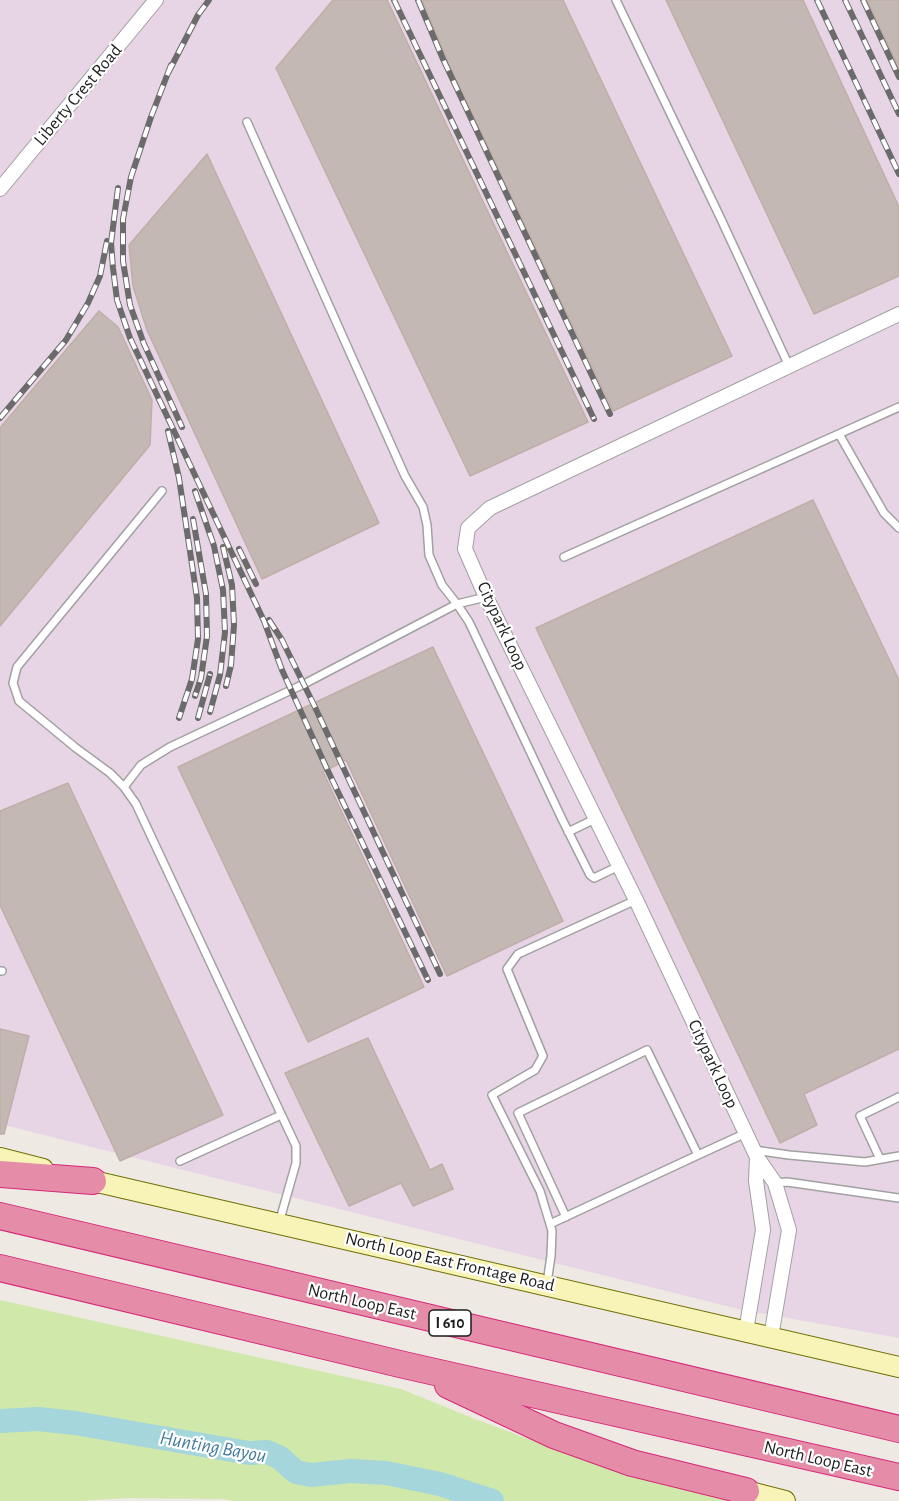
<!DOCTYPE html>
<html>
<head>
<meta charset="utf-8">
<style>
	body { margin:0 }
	canvas { display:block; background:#eee9e3 }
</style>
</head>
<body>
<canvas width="899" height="1501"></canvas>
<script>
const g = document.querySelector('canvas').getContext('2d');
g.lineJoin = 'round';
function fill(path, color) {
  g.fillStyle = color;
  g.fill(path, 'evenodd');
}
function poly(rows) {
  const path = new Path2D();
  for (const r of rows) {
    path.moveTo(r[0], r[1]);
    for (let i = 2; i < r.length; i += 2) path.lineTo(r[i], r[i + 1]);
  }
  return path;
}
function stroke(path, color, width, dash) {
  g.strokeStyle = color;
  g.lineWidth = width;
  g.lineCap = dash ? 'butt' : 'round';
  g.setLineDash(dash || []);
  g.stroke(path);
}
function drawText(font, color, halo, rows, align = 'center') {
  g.font = font + ' "Alegreya Sans",sans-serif';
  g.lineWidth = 4.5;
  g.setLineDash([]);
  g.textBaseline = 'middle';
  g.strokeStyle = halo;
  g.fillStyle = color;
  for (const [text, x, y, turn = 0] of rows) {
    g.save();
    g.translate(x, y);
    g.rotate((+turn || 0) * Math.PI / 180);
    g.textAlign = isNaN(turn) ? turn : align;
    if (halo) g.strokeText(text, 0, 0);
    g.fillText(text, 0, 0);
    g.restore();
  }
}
fill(poly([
	[0,0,899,0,899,1338,738,1309,0,1124]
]), '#e7d5e6');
fill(poly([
	[0,1300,401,1389,475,1419,609,1469,727,1501,234,1501,223,1499,127,1498,78,1501,0,1501]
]), '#d0e8a9');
stroke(poly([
	[0,1421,38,1419,75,1423,249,1453,267,1452,279,1457,296,1472,311,1475,351,1471,386,1473,440,1484,492,1501]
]), '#a4d6db', 24);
const building = poly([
	[333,0,387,0,588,422,470,476,276,68,333,0],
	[422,0,563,0,732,356,613,411,450,67,422,0],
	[666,0,803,0,899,207,899,276,814,314,666,0],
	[867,0,899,0,899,69,867,0],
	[207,154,379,523,262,579,147,330,133,286,129,245,207,154],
	[99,311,118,327,152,400,150,445,0,626,0,428,99,311],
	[813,500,899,680,899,1049,804,1094,817,1125,780,1143,536,628,813,500],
	[433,647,563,921,447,976,346,760,323,772,424,987,308,1042,178,767,433,647],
	[68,783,223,1115,120,1161,0,905,0,811,68,783],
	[0,1029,29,1036,4,1134,0,1134,0,1029],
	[368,1038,430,1170,442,1164,453,1189,413,1206,401,1183,349,1206,285,1073,368,1038]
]);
fill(building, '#c3b8b3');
stroke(building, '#c0aea6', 1.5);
const service = poly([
	[616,0,720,217,789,366],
	[247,122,405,476,423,507,427,525,429,555,442,585,457,604,486,597],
	[839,434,884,513,899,528],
	[162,491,17,667,13,683,19,701,76,748,110,773,124,787,136,804,296,1146,296,1163,279,1223],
	[564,557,899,407],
	[124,787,141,765,170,747,304,684,457,604,469,622,562,819,590,875,594,878,619,866],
	[568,832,595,819],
	[0,971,2,971],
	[754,1150,789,1155,865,1162,899,1156],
	[698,1155,746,1133],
	[880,1159,860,1116,899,1097],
	[180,1161,281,1115],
	[775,1183,787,1182,899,1198],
	[550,1224,698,1155,647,1050,518,1113,566,1217],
	[547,1283,551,1256,552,1231,550,1224,540,1191,492,1095,535,1070,543,1056,507,969,518,954,636,900]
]);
const minor = poly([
	[0,189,156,0],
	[746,1331,763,1230,756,1181,757,1157],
	[771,1337,789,1230,775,1183,757,1157,636,900,486,597,465,549,468,528,490,508,899,314]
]);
const secondary = poly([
	[0,1158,43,1169],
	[80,1178,899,1367],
	[746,1491,785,1501]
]);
const motorway = poly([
	[0,1174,93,1181],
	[0,1216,899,1429],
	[0,1268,404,1365,899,1477],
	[448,1385,554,1435,632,1463,746,1491]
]);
stroke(service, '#a1a1a1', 10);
stroke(minor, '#a1a1a1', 16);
stroke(secondary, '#727007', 22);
stroke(motorway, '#d62779', 28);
stroke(service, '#fff', 7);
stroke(minor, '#fff', 14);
stroke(secondary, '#f8f3b7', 20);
stroke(motorway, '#e58ca8', 26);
const rail = poly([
	[394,0,594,419],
	[418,0,443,59,610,414],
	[817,0,899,174],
	[845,0,899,114],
	[863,0,899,77],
	[171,65,151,117,131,177,123,219,123,261,130,305,144,344,182,427],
	[168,73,198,15,209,0],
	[118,188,111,243,113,268,117,300,130,338,264,621,282,670,327,769,428,980],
	[0,418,66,340,88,303,100,276,107,241],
	[168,431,179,478,197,598,198,639,192,679,179,718],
	[195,491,214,546,223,590,225,632,220,675,210,712],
	[193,519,206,594,207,636,201,678,195,696],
	[223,547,232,585,234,625,231,665,226,686],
	[239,549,256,584],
	[269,620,282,640,313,703,440,974],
	[198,718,210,674]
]);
stroke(rail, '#6b6b6b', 6);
stroke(rail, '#fff', 4, [11]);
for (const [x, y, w] of [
	[450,1323,42]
]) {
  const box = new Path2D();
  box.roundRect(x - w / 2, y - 13, w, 26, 4.5);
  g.fillStyle = '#fff';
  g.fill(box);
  stroke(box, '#1d1d1d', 1.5);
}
drawText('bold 16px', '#1d1d1d', null, [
	["I 610",450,1323]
]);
drawText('18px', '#1d1d1d', '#fff', [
	["Liberty Crest Road",78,95,-50],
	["Citypark Loop",502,626,65],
	["Citypark Loop",713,1064,65],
	["North Loop East Frontage Road",450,1262,13],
	["North Loop East",362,1302,13],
	["North Loop East",818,1459,13]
]);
drawText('italic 20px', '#457c9c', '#fff', [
	["Hunting Bayou",213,1447,10]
]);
</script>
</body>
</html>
